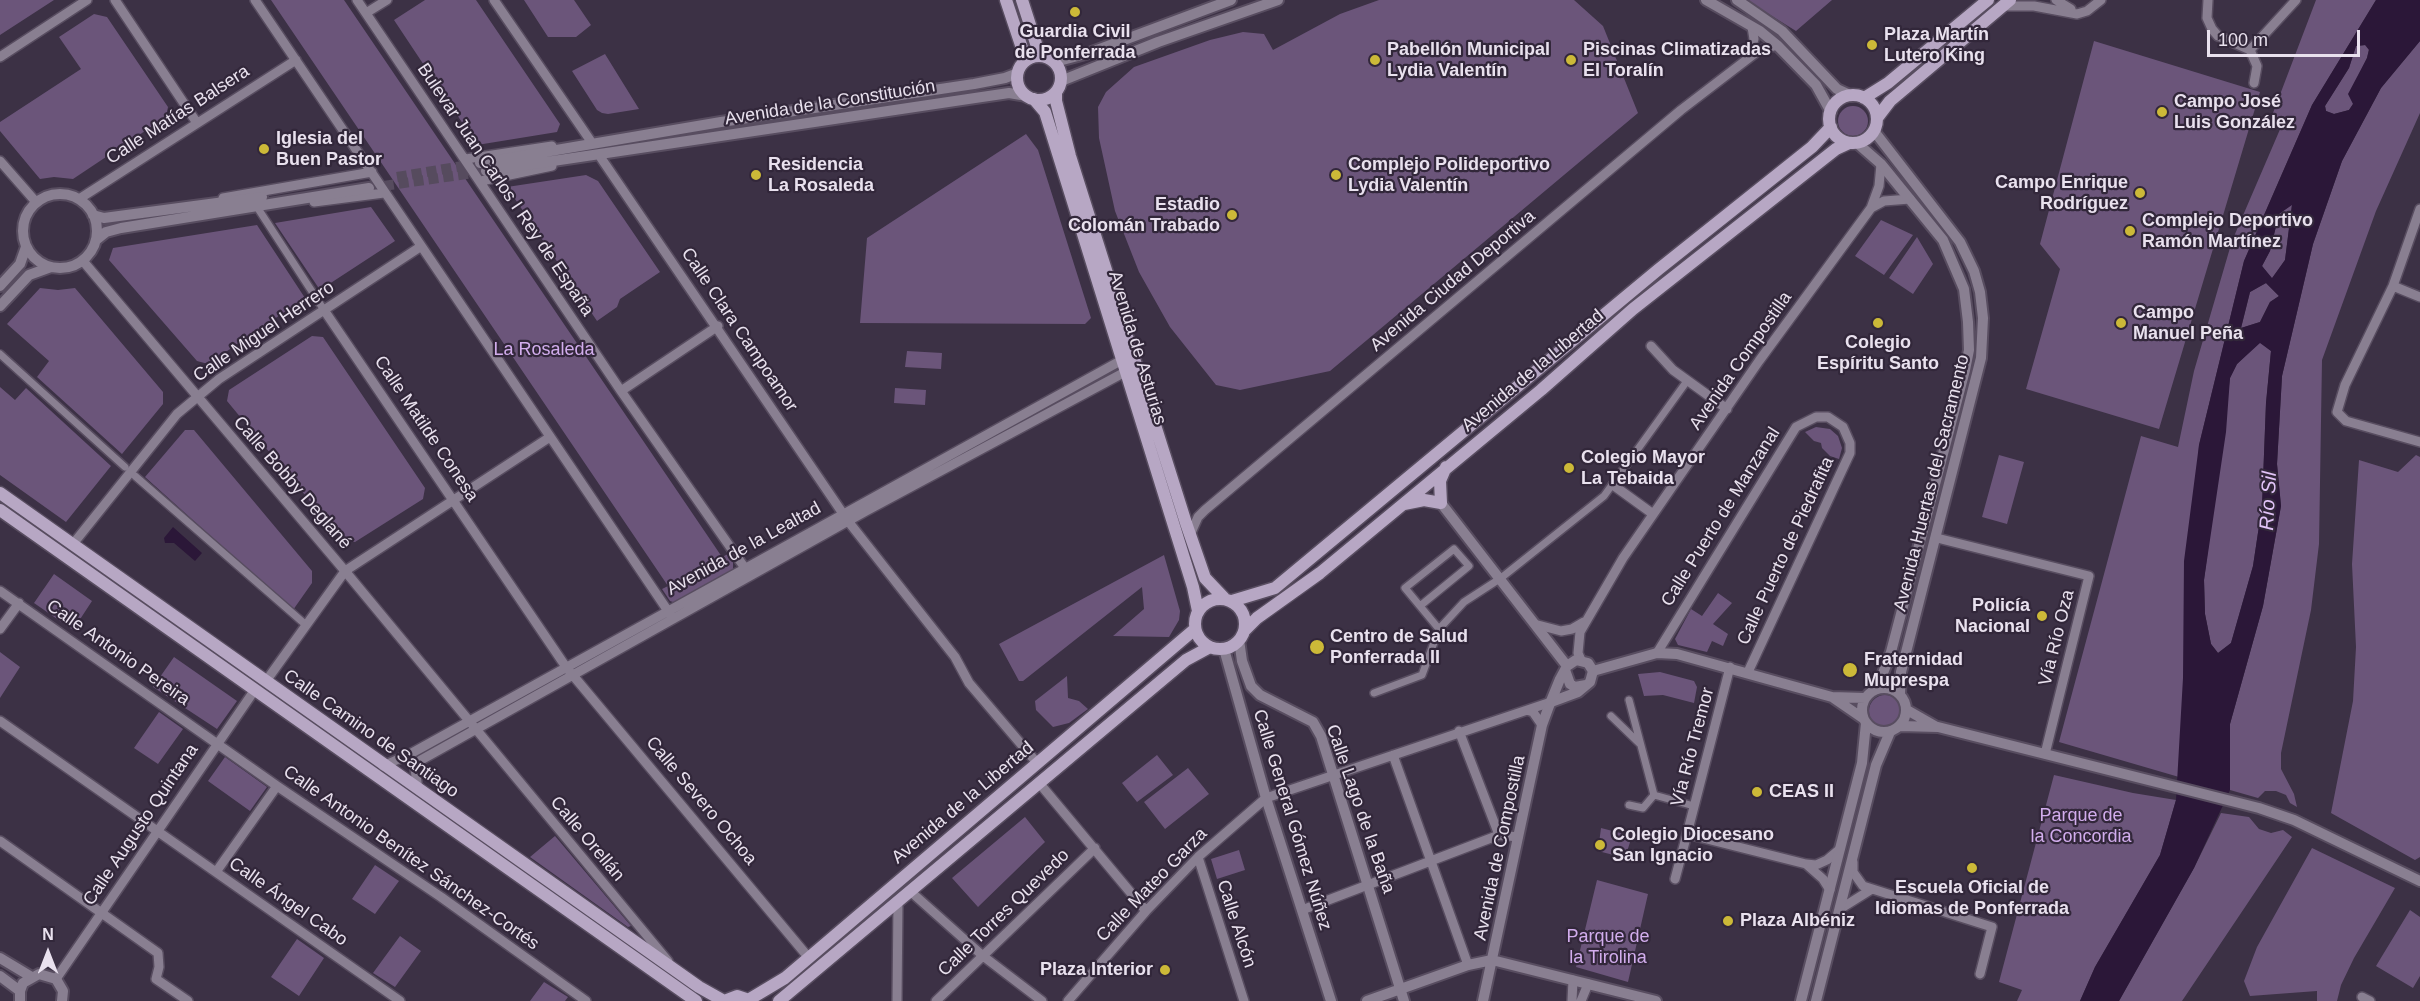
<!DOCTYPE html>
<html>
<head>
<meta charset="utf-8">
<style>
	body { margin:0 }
	#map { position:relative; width:2420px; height:1001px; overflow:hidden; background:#3c3145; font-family:Arial,sans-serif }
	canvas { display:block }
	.north { position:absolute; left:18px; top:923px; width:60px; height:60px; -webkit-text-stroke:4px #32273a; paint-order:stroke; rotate:0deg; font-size:16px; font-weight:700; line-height:24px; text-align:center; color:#e9e1ee }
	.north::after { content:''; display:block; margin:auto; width:21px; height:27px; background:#e9e1ee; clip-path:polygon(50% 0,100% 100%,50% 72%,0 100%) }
	.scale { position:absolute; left:2207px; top:30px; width:153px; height:27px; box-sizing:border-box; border:3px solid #e9e1ee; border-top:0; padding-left:8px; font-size:18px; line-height:21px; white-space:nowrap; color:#e9e1ee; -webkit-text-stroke:4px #32273a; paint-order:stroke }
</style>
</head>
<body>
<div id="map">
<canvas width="2420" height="1001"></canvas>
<div class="north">N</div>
<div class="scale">100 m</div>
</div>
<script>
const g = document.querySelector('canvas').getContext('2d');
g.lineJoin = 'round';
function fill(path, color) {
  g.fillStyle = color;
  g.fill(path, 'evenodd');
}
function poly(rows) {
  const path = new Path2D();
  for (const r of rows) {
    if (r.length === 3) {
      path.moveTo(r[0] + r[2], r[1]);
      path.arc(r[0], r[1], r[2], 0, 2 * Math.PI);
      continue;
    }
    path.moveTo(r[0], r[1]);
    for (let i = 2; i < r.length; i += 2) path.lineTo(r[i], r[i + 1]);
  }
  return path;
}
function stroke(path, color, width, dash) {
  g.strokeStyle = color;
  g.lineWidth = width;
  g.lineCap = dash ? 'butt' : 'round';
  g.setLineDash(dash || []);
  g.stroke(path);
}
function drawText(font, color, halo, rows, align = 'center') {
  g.font = font + ' Arial,sans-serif';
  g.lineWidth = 4.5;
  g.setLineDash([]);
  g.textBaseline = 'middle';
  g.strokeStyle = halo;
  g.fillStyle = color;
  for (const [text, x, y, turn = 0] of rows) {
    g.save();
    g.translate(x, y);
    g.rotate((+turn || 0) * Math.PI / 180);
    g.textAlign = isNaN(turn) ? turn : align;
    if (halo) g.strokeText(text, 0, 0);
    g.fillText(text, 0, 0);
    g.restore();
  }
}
fill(poly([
	[0,0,54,0,0,35],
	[271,0,344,0,722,557,728,554,733,561,733,570,676,603,670,601,662,589,668,586],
	[425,0,476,0,560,124,557,132,477,145,394,20],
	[524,0,574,0,591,25,576,37,548,37],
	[1379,0,1574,0,1603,26,1638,113,1330,371,1240,390,1216,385,1170,327,1139,272,1115,211,1099,138,1098,107,1106,92,1134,67,1210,40,1243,32,1264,34,1273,50,1340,14],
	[1746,0,1832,0,1796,31],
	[2316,0,2376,0,2312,105,2244,261,2199,445,2179,777,2059,742,2141,436,2178,447,2194,371,2232,241,2281,127,2273,113],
	[94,14,107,17,168,107,166,117,73,179,54,177,40,179,0,131,0,122,81,69,59,37],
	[2094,41,2260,92,2159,429,2026,389,2060,269,2040,244],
	[2420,41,2420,113,2376,211,2322,360,2319,544,2311,610,2281,753,2281,769,2294,794,2297,807,2290,803,2286,795,2276,791,2265,791,2258,798,2230,790,2230,724,2263,606,2281,506,2277,464,2282,376,2313,244,2342,161,2381,88],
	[2366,45,2369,49,2367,58,2355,83,2353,104,2349,110,2334,114,2326,111,2325,106,2349,68,2356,46],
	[605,54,639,109,608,114,602,113,597,110,572,71],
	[1853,121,15],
	[1026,134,1038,150,1091,318,1085,324,860,323,867,238],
	[586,175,598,181,660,272,620,299,617,307,597,321,507,187],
	[2292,204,2285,260,2272,279,2262,266,2270,251,2279,214],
	[371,207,395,241,320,290,275,223],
	[1881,220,1913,235,1884,275,1855,256],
	[257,225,305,298,208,364,197,361,109,260,113,248],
	[1917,237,1933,264,1913,294,1889,278],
	[2266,283,2279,296,2270,302,2260,322,2241,328,2250,292],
	[40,288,58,290,75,288,163,392,163,404,122,454,37,377,49,361,7,324],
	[312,336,323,337,425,488,423,499,355,542,343,541,227,401,229,390],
	[2260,342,2271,351,2266,403,2262,506,2253,566,2231,643,2218,653,2211,644,2205,614,2204,580,2230,378,2237,364],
	[907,351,942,353,941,369,905,367],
	[0,387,15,400,26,388,111,466,66,522,0,475],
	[895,388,926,390,925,405,894,403],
	[1816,427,1830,429,1838,436,1842,448,1839,459,1830,456,1822,448,1821,443,1814,441,1805,432],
	[185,430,194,430,312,571,312,583,293,610,145,477],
	[1999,455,2024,462,2007,524,1982,517],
	[2416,455,2420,457,2420,857,2415,860,2331,813,2353,701,2356,647,2352,564,2359,460,2398,472],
	[1164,555,1180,611,1179,620,1169,637,1113,636,1144,609,1142,587,1023,681,1019,681,999,644],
	[54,574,92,601,73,630,34,603],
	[1718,593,1732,603,1713,624,1728,634,1723,646,1712,641,1707,652,1678,645,1675,639,1691,609,1702,616],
	[0,652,20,667,0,698],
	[174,657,237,701,217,729,153,687],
	[1660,672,1694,681,1697,687,1694,703,1663,695,1644,696,1638,674],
	[1067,676,1068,698,1079,701,1088,709,1069,723,1053,727,1036,710,1035,701],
	[1885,711,16],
	[159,712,183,729,158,764,134,748],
	[1157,755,1173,775,1137,802,1122,783],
	[225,757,267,787,250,811,208,781],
	[1188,768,1209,794,1165,829,1144,802],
	[2054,775,2133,793,2176,800,2160,855,2095,967,2080,1001,2017,1001,2022,990,1999,982],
	[2221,813,2249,817,2259,829,2271,833,2283,830,2292,837,2182,1001,2119,1001,2194,868],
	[1025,817,1045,842,978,907,952,878],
	[1601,828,1632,836,1625,858,1598,851],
	[555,836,631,926,628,927,530,857],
	[2312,848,2395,888,2354,958,2341,985,2337,1001,2317,1001,2317,991,2250,996,2244,981,2257,947],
	[1239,850,1245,870,1217,879,1211,859],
	[375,865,399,881,375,914,352,899],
	[1597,880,1648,894,1628,982,1576,967],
	[2410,910,2420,917,2420,976,2413,988,2376,966],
	[400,936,421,951,395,987,373,973],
	[297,939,324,958,299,996,271,977],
	[544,982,568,997,565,1001,530,1001]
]), '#6b557a');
fill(poly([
	[2376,0,2420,0,2420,41,2381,88,2342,161,2313,244,2282,376,2277,464,2281,506,2263,606,2230,724,2230,790,2194,868,2119,1001,2080,1001,2095,967,2160,855,2176,800,2183,678,2184,561,2199,445,2244,261,2312,105],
	[2365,45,2369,50,2367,58,2348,94,2353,104,2349,110,2334,114,2326,111,2325,106,2349,68,2356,46],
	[2292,205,2285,260,2272,278,2262,266,2270,251,2279,214],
	[2266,283,2279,296,2270,302,2260,322,2241,328,2250,292],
	[2260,343,2271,351,2266,403,2262,506,2253,566,2231,643,2218,653,2211,644,2205,614,2204,580,2226,432,2230,378,2237,364],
	[173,527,202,553,195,561,174,543,165,543,164,538]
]), '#2b1738');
stroke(poly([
	[397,177,480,163],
	[369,188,481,172]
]), '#564b5e', 10, [10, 5]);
const pedestrian = poly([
	[259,210,324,310],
	[0,354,125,467],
	[135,476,306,625],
	[1420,606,1469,566,1454,549,1405,588,1439,629],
	[1374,693,1422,675,1439,629,1464,602,1501,578,1604,496,1687,381],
	[1629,700,1654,795,1694,806],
	[1611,716,1639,743],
	[1629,805,1643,808,1654,795]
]);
const minor = poly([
	[115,0,197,123],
	[255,0,670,614],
	[357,0,621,391,747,571],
	[494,0,590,140],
	[2056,0,2071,9],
	[2208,0,2207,18,2212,29,2218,36,2250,50,2257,66,2254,83],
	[2002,6,2034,6,2077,14,2087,11,2101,0],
	[366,13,387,0],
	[2250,50,2296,0],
	[0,57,87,0],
	[1748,57,1754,39,1752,27],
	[601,158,848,521,955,657,969,683,1038,764],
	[466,159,552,146],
	[0,161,36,202],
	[481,181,552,166],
	[223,198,372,172],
	[79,199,296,60],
	[314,202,384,193],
	[1871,208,1884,201,1910,199],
	[2420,209,2393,286,2345,385,2337,412,2346,421,2420,442],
	[83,261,345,571,668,961],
	[2393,286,2420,297],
	[324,310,566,667,809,958],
	[1651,346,1673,370,1727,409],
	[621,391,718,326],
	[1613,485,1653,514],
	[1190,535,1198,517,1205,510,1681,110,1758,51,1777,45],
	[1937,538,2089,576,2045,754],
	[73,544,177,414,219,379,420,247],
	[0,591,277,786,441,897,586,1001],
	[1538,625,1561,631,1572,629,1584,622],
	[0,629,19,603],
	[1657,653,1796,427,1816,417,1828,417,1843,427,1850,443,1850,453,1748,672],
	[1581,660,1578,653,1580,632,1623,558,1759,361,1871,208,1879,186,1881,164],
	[1730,667,1687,834,1806,864,1816,865,1827,860,1840,849],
	[266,681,345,571,550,437],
	[1527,710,1533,712,1542,725],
	[0,721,400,1001],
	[1459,731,1499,835],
	[1393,755,1468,965],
	[383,766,410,754,1122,360],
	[1040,784,1146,911],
	[418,789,415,769,421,760,866,511,1125,372],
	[0,841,158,953,159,967,156,979,188,1001],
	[1198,857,1244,1001],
	[1853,862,1853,872,1863,886,1992,927,1980,974],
	[1806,864,1823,879,1830,890],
	[216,872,277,786],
	[1675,879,1687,834],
	[910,891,983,956,1042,1001],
	[1840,909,1872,889],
	[1302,910,1499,835,1518,837],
	[56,979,254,691],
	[2362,997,2370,1001],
	[897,1001,898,902],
	[936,1001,1095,848],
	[1068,1001,1146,911,1198,857,1266,798,1551,702],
	[1572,1001,1573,980],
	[1581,1001,1588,984]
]);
const tertiary = poly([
	[1706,0,1760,31,1777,45,1816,85,1831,112],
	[1737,0,1782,31,1837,89,1852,96],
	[1055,62,1089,53,1231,0],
	[1061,81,1158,42,1278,0],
	[1874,131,1960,242,1974,271,1980,292,1983,318,1981,358,1901,672,1900,694],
	[1857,143,1881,164,1943,240,1964,289,1968,322,1969,350,1965,370,1891,652,1877,689],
	[480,163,721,122,974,84,1005,78,1018,73],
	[486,171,975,98,1009,93,1027,96],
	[60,231,37],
	[93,215,104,218,262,197],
	[96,240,106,232,121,228,369,188],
	[0,286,20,264,26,247],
	[0,306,29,275,51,267],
	[1441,503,1567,666],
	[1239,640,1242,661,1251,686,1260,695,1313,722,1321,736,1404,1001],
	[1224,649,1266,798,1331,1001],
	[1565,670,1570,684,1575,687,1586,685],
	[1593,671,1657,653,1677,654,1832,697,1865,698],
	[1884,710,22],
	[1832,697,1864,719],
	[1907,710,1935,726],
	[1900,726,1938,727,2259,808,2294,820,2420,881],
	[0,958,30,976],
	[0,976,20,991],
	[20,1001,20,991,23,983,39,974,56,979,63,991,62,1001],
	[1367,1001,1468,965,1492,960,1656,1001],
	[1483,1001,1542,725,1549,706,1560,679,1567,666,1576,660,1588,663,1593,671,1590,682,1578,692,1551,702],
	[1801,1001,1862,763,1866,723],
	[1816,1001,1876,765,1890,732]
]);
const secondary = poly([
	[1006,0,1026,60],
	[1022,0,1040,56],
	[1039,78,22],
	[1056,92,1056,101,1070,156,1186,523,1205,578,1224,598],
	[1853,119,24],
	[1864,98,1888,83,1988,0],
	[1034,99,1045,112,1193,587,1198,611],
	[1877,118,1890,101,2010,0],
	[0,493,699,987,724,1001],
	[1404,504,1424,500,1441,503,1440,481,1446,467],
	[0,510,696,1001],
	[1220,624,25],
	[1232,601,1275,588,1659,269,1812,147,1831,127],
	[1244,631,1257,618,1320,573,1541,390,1633,309,1836,149,1849,143],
	[750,999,785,978,1195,629],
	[724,1001,737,996,752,1001],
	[779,1001,1186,660,1210,647]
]);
stroke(pedestrian, '#584d60', 10);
stroke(minor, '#584d60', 12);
stroke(tertiary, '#584d60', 14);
stroke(secondary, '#584d60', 15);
stroke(pedestrian, '#897f91', 7);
stroke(minor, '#897f91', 9);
stroke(tertiary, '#897f91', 10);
stroke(secondary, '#b7a7c4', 12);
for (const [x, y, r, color] of [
	[1075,12,6,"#ccb938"],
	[1872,45,6,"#ccb938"],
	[1375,60,6,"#ccb938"],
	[1571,60,6,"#ccb938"],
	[2162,112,6,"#ccb938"],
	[264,149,6,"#ccb938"],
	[756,175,6,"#ccb938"],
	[1336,175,6,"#ccb938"],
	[2140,193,6,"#ccb938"],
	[1232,215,6,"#ccb938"],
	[2130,231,6,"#ccb938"],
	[1878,323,6,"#ccb938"],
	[2121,323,6,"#ccb938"],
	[1569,468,6,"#ccb938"],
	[2042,616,6,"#ccb938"],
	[1317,647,8,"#ccb938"],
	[1850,670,8,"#ccb938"],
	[1757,792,6,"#ccb938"],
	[1600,845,6,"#ccb938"],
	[1972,868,6,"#ccb938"],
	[1728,921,6,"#ccb938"],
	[1165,970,6,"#ccb938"]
]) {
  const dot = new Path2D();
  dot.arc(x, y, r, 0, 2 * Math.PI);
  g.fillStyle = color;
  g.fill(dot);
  stroke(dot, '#32273a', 2);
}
drawText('bold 18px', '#e9e1ee', '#32273a', [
	["Guardia Civil",1075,32,"center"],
	["de Ponferrada",1075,53,"center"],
	["Plaza Martín",1884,35],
	["Lutero King",1884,56],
	["Pabellón Municipal",1387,50],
	["Lydia Valentín",1387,71],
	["Piscinas Climatizadas",1583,50],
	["El Toralín",1583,71],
	["Campo José",2174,102],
	["Luis González",2174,123],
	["Iglesia del",276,139],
	["Buen Pastor",276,160],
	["Residencia",768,165],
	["La Rosaleda",768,186],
	["Complejo Polideportivo",1348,165],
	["Lydia Valentín",1348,186],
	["Campo Enrique",2128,183,"right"],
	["Rodríguez",2128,204,"right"],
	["Estadio",1220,205,"right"],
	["Colomán Trabado",1220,226,"right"],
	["Complejo Deportivo",2142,221],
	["Ramón Martínez",2142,242],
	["Campo",2133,313],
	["Manuel Peña",2133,334],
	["Colegio",1878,343,"center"],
	["Espíritu Santo",1878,364,"center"],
	["Colegio Mayor",1581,458],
	["La Tebaida",1581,479],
	["Policía",2030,606,"right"],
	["Nacional",2030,627,"right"],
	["Centro de Salud",1330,637],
	["Ponferrada II",1330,658],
	["Fraternidad",1864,660],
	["Muprespa",1864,681],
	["CEAS II",1769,792],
	["Colegio Diocesano",1612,835],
	["San Ignacio",1612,856],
	["Escuela Oficial de",1972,888,"center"],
	["Idiomas de Ponferrada",1972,909,"center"],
	["Plaza Albéniz",1740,921],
	["Plaza Interior",1153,970,"right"]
], 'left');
drawText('18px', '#e9e1ee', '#32273a', [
	["Avenida de la Constitución",830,103,-9],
	["Calle Matías Balsera",178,115,-33],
	["Bulevar Juan Carlos I Rey de España",505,190,56],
	["Avenida Ciudad Deportiva",1453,281,-40],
	["Calle Clara Campoamor",739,330,56],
	["Calle Miguel Herrero",264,332,-34],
	["Avenida de Asturias",1137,348,73],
	["Avenida Compostilla",1741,361,-55],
	["Avenida de la Libertad",1533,371,-40],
	["Calle Matilde Conesa",426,429,56],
	["Calle Bobby Deglané",292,483,49],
	["Avenida Huertas del Sacramento",1932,483,-76],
	["Calle Puerto de Manzanal",1721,517,-58],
	["Avenida de la Lealtad",744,549,-29],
	["Calle Puerto de Piedrafita",1786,551,-65],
	["Vía Río Oza",2057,638,-76],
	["Calle Antonio Pereira",118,653,35],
	["Calle Camino de Santiago",371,734,35],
	["Vía Río Tremor",1693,747,-75],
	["Calle Severo Ochoa",701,801,50],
	["Avenida de la Libertad",963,803,-40],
	["Calle Lago de la Baña",1360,809,71],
	["Calle General Gómez Núñez",1292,820,73],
	["Calle Augusto Quintana",141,825,-56],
	["Calle Orellán",587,839,50],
	["Avenida de Compostilla",1500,848,-78],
	["Calle Antonio Benítez Sánchez-Cortés",411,858,35],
	["Calle Mateo Garza",1152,885,-46],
	["Calle Ángel Cabo",288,902,35],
	["Calle Torres Quevedo",1004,913,-44],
	["Calle Alcón",1236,924,72]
]);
drawText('18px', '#d2aded', '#32273a', [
	["La Rosaleda",544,350],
	["Parque de",2081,816],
	["la Concordia",2081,837],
	["Parque de",1608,937],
	["la Tirolina",1608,958]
]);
drawText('italic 20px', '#e2c4f8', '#32273a', [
	["Río Sil",2269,501,-87]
]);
</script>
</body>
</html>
